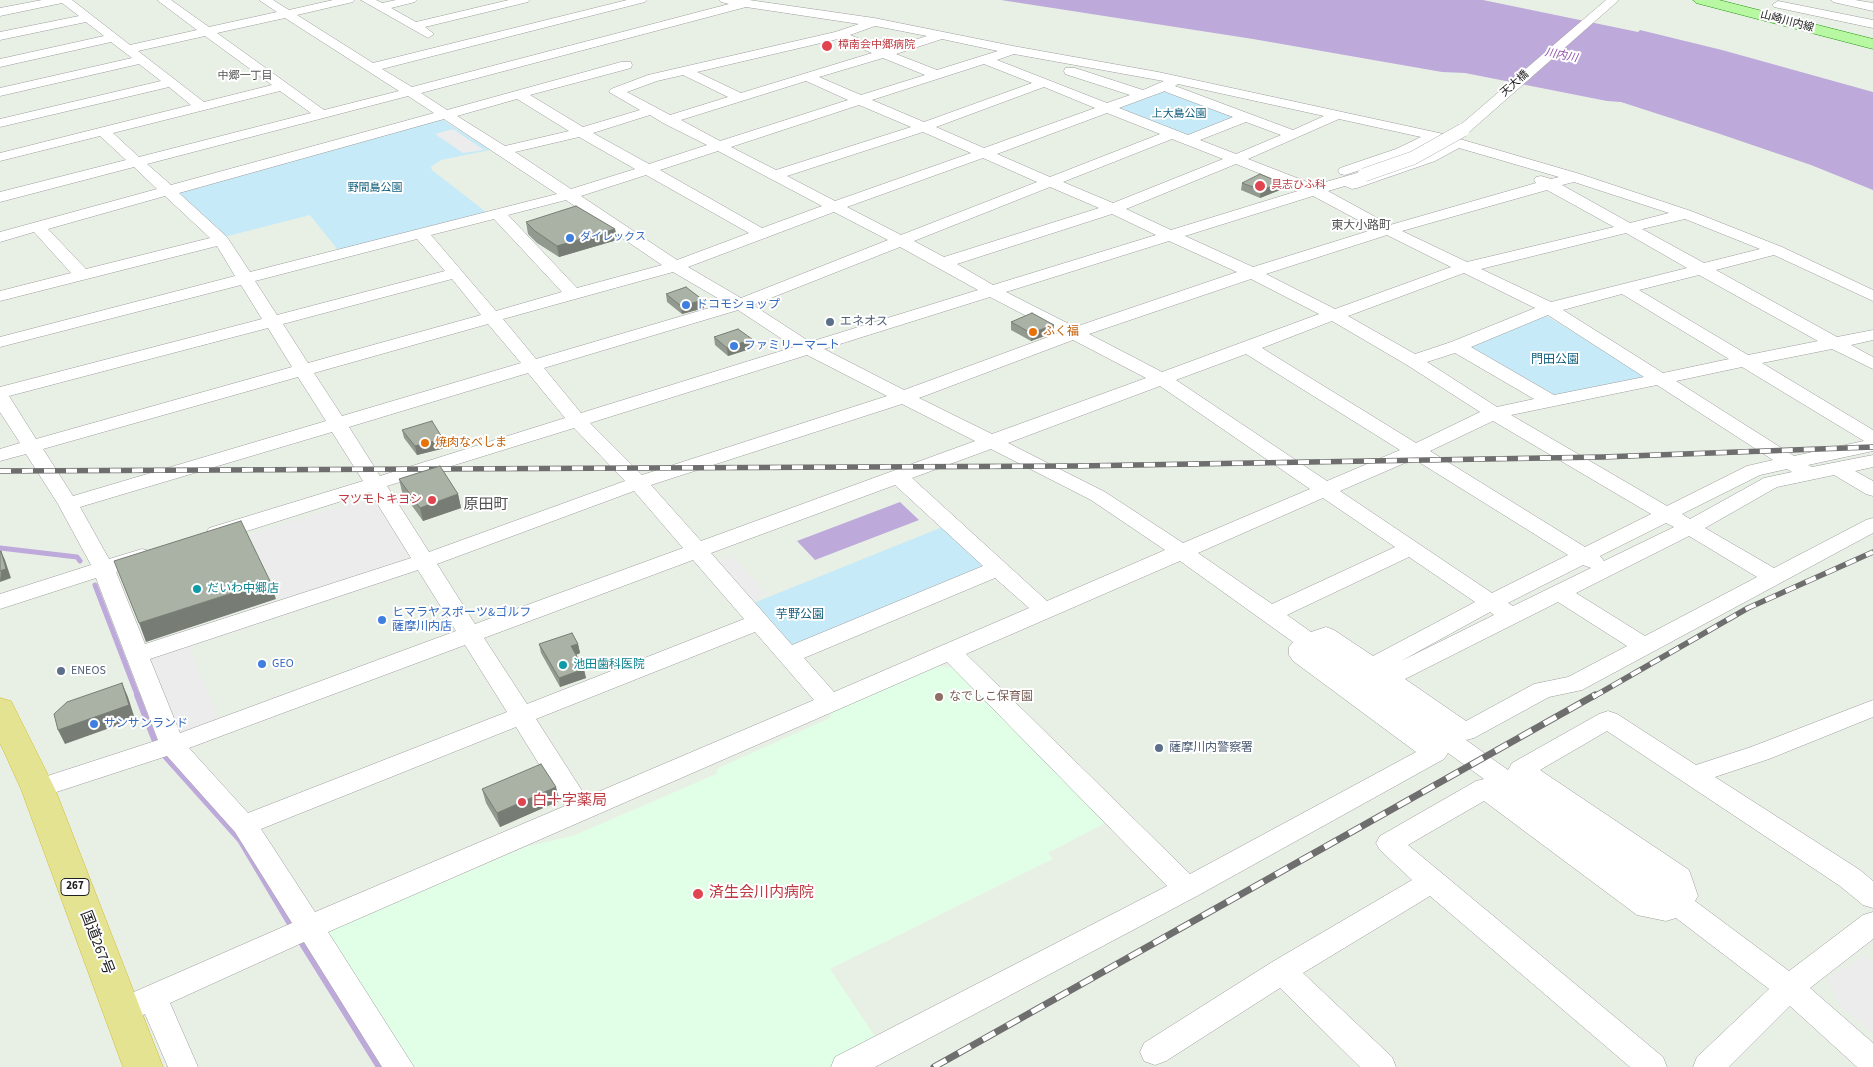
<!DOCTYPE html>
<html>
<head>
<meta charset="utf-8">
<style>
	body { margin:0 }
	canvas { display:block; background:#e8f0e6 }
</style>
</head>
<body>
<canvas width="1873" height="1067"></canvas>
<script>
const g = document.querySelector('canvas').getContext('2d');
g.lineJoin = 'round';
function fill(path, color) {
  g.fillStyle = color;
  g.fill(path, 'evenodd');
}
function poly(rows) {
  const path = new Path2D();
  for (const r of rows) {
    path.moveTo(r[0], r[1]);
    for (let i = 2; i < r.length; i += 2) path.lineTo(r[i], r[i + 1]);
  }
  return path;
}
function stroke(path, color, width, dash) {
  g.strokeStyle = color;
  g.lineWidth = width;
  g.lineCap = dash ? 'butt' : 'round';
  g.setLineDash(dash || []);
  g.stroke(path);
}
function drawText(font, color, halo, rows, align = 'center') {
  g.font = font + ' "Source Sans 3","Noto Sans JP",sans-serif';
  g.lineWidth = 4;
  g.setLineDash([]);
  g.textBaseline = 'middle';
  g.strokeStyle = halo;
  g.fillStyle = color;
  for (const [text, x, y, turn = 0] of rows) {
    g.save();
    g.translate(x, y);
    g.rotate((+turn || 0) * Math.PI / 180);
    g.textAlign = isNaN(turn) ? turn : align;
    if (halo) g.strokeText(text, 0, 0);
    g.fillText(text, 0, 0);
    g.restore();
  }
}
fill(poly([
	[937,666,953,668,1107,822,1048,853,1053,859,830,969,878,1041,830,1067,409,1067,326,937,331,930,526,847,575,835,716,774,718,768,830,718,832,710]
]), '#e1fee7');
fill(poly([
	[1165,90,1238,117,1187,137,1115,108],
	[440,118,490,150,441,160,431,167,432,170,486,212,338,250,310,215,224,237,176,192],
	[1545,315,1647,376,1550,396,1465,347],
	[945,526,987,564,789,647,751,604]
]), '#c6eaf7');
fill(poly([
	[453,129,484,150,463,153,435,134],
	[364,498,373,499,409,554,404,559,281,601,249,535],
	[732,556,767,594,750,601,715,562],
	[187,643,219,720,181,734,174,732,146,661,151,655],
	[1865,956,1873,962,1873,1034,1841,1007,1827,978]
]), '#ececec');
fill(poly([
	[1001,0,1483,0,1638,32,1640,30,1722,50,1873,92,1873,190,1811,165,1717,133,1621,102,1607,101,1465,73,1442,72,1253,39],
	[900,502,919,520,815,560,797,541]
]), '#bea9db');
stroke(poly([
	[0,548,77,557,80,561],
	[95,585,138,697]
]), '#bea9db', 5);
stroke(poly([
	[137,695,154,739,164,755,240,840,293,929],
	[299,939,379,1067]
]), '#bea9db', 6);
const minor = poly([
	[42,0,72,0,130,45,197,30,157,0,171,0,209,27,277,12,259,0,273,0,289,10,333,0,355,0,353,2,297,15,373,63,627,0,647,0,645,2,382,69,412,87,729,4,721,2,719,0,749,0,874,18,1013,46,1158,72,1439,133,1580,174,1691,211,1782,247,1873,290,1873,301,1774,255,1716,270,1837,337,1873,330,1873,340,1851,345,1873,357,1873,369,1832,349,1762,363,1873,430,1873,451,1808,465,1812,467,1873,455,1873,467,1855,471,1873,481,1873,496,1866,494,1834,475,1777,487,1705,528,1774,568,1866,520,1873,518,1873,533,1582,690,1549,697,1474,738,1466,740,1508,770,1512,763,1599,714,1608,711,1617,714,1696,765,1751,747,1873,700,1873,717,1769,759,1715,777,1860,870,1873,881,1873,908,1863,905,1840,886,1607,731,1540,770,1689,870,1698,896,1695,901,1789,971,1863,915,1873,912,1873,939,1810,988,1873,1043,1873,1067,1857,1067,1790,1006,1729,1067,1693,1067,1697,1057,1769,989,1676,918,1666,921,1637,915,1484,801,1408,845,1663,1057,1667,1067,1630,1067,1430,896,1303,973,1392,1057,1396,1067,1360,1067,1280,988,1166,1061,1155,1065,1144,1061,1140,1052,1144,1043,1272,962,1412,880,1380,850,1376,843,1380,836,1476,781,1484,779,1448,753,1444,759,1197,896,875,1067,831,1067,835,1057,1167,886,947,662,328,932,414,1067,382,1067,304,942,170,1003,198,1067,168,1067,145,1014,122,1024,111,1020,107,1011,111,1002,292,923,235,832,167,756,38,798,29,796,25,789,29,782,158,740,96,578,0,609,0,594,91,565,58,504,26,454,0,461,0,449,20,443,0,412,0,387,262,319,241,285,0,347,0,337,235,276,217,246,0,301,0,291,71,273,34,232,0,242,0,232,157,189,134,167,0,202,0,192,126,160,100,136,0,161,0,153,191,105,169,87,0,127,0,119,161,81,139,64,0,96,0,88,132,58,111,42,0,67,0,59,104,36,86,22,0,40,0,32,79,16,62,3,0,16,0,8,42,0],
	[746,7,859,24,835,32,648,75,611,89,609,92,640,110,583,127,530,95,631,68,632,65,631,62,621,62,447,110,421,93,746,7],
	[285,18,399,91,324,110,217,33,285,18],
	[875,26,886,28,927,36,885,49,850,35,875,26],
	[205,36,272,85,204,102,138,51,205,36],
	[838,39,872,53,741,93,697,72,838,39],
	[942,39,998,51,937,70,896,54,942,39],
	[1014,54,1158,80,1164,81,1143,90,1075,68,1065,68,1064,71,1065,74,1130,95,1107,103,997,60,1014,54],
	[883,58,925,75,861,95,819,77,883,58],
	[984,64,1032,83,924,122,872,100,984,64],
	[683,75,728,97,670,115,627,92,657,81,683,75],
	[806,81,848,100,720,141,681,120,806,81],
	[1178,84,1324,116,1293,130,1175,86,1178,84],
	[1044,87,1095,108,984,148,936,127,1044,87],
	[280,91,311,113,139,157,113,133,280,91],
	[1165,91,1166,92,1233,117,1188,135,1119,108,1165,91],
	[408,96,434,113,171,185,147,164,408,96],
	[517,99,569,131,505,146,457,116,517,99],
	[859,105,911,127,776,170,731,147,859,105],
	[1107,113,1160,134,1050,177,997,154,1107,113],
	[650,115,663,123,707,145,649,164,593,133,650,115],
	[444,119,557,194,250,272,227,237,179,193,444,119],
	[1339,119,1421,137,1396,149,1340,168,1338,171,1340,174,1345,175,1406,155,1435,141,1445,144,1425,155,1370,174,1364,171,1315,185,1248,159,1339,119],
	[1246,122,1281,135,1236,154,1200,140,1246,122],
	[923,132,971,153,835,201,787,176,923,132],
	[579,137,635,169,571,189,515,152,579,137],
	[1172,139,1223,159,1113,203,1063,182,1172,139],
	[1459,148,1559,177,1551,179,1541,176,1536,177,1534,180,1536,183,1390,225,1328,191,1345,186,1352,189,1357,188,1435,161,1459,148],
	[718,151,822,206,762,228,660,170,718,151],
	[983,158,1037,182,901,235,847,207,983,158],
	[1236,164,1301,190,1171,230,1126,209,1236,164],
	[646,175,749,233,677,260,581,196,646,175],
	[1574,182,1669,213,1630,223,1562,185,1574,182],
	[1050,187,1099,208,944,257,914,241,1050,187],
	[1547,190,1614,227,1467,262,1402,231,1547,190],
	[165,196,210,238,86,269,48,229,165,196],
	[1313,196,1375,229,1253,267,1185,236,1313,196],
	[566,200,662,265,577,288,508,215,566,200],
	[834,212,888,240,741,298,688,267,834,212],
	[1112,214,1156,235,993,285,957,264,1112,214],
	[494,219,562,292,496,311,431,235,494,219],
	[1685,219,1760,249,1704,263,1642,229,1685,219],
	[1626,233,1687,268,1551,302,1481,269,1626,233],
	[1387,235,1451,267,1335,309,1266,274,1387,235],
	[417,239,445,271,277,315,255,281,417,239],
	[1169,241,1237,272,1075,327,1006,292,1169,241],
	[900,247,978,290,810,342,753,305,900,247],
	[673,272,726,303,536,359,503,319,673,272],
	[1464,273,1535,308,1451,342,1415,354,1348,316,1464,273],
	[1699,275,1818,341,1748,355,1639,290,1699,275],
	[452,279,481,315,308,363,283,324,452,279],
	[1251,279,1319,314,1162,372,1089,334,1251,279],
	[1622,294,1729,359,1663,373,1563,310,1622,294],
	[990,297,1059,333,904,390,824,349,990,297],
	[738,310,794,347,581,413,544,368,738,310],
	[1548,315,1644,377,1554,395,1471,347,1548,315],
	[1332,321,1407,365,1480,412,1416,443,1262,348,1332,321],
	[488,324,521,363,342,416,314,373,488,324],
	[268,328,292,367,36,439,9,396,268,328],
	[1073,340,1146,378,992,434,919,398,1073,340],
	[1455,353,1534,399,1497,407,1427,362,1455,353],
	[1246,354,1400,450,1327,481,1176,380,1246,354],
	[807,355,887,396,642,475,590,423,807,355],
	[1742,367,1864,441,1794,456,1676,381,1742,367],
	[528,373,565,418,380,476,349,427,528,373],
	[298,377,326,421,73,496,43,449,298,377],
	[1657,385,1773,460,1747,466,1667,506,1511,415,1657,385],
	[1160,386,1310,489,1183,543,1105,492,1008,443,1160,386],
	[902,404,975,441,701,541,651,485,902,404],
	[1493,421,1651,514,1585,547,1430,451,1493,421],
	[574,428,625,481,429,552,387,486,574,428],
	[332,432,363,481,209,528,206,533,209,538,217,539,225,538,370,492,411,558,145,644,116,572,150,561,153,556,150,551,142,549,109,559,80,507,332,432],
	[991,449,1091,500,1165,550,1047,601,912,478,991,449],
	[1414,459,1568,555,1492,593,1340,491,1414,459],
	[1787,469,1792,472,1764,478,1690,519,1682,514,1760,475,1787,469],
	[895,485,983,566,792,645,711,553,895,485],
	[634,491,683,548,475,624,437,564,634,491],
	[1323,498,1395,547,1272,604,1198,553,1323,498],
	[1666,523,1674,527,1604,561,1600,556,1666,523],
	[1689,536,1757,577,1645,636,1576,593,1689,536],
	[1409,557,1475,602,1373,656,1334,630,1326,627,1311,632,1287,615,1409,557],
	[693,560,744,619,527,704,484,638,693,560],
	[1180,561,1293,642,1289,647,1289,655,1293,661,1416,752,1190,874,966,654,1180,561],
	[1583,565,1591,568,1513,606,1508,603,1583,565],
	[418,570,456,631,180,733,150,659,418,570],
	[995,578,1029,608,834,692,804,658,995,578],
	[1558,602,1627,646,1568,677,1534,684,1466,721,1405,679,1558,602],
	[1490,612,1494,615,1401,661,1490,612],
	[755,632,814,700,586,797,536,719,755,632],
	[465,645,507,712,248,813,189,748,465,645],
	[516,727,565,806,315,912,261,829,516,727],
	[361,0,376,0,382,3,396,0,417,0,415,2,391,8,416,22,509,0,530,0,528,2,425,27,434,34,428,38,361,0],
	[1606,0,1619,0,1468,133,1458,133,1456,130,1458,127,1606,0],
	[1831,0,1855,0,1873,3,1873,11,1833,2,1831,0],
	[1778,1,1873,20,1873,28,1774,7,1772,5,1778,1]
]);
const major = poly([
	[1693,0,1719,0,1873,39,1873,49,1696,3,1693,0]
]);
const highway = poly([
	[0,698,11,701,55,789,163,1067,123,1067,21,789,0,743,0,698]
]);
stroke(minor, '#9d9d9d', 1);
stroke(major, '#1b9506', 1);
stroke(highway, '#d4ba2d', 1);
fill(minor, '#fff');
fill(major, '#b8f8a3');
fill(highway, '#e4e392');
const railFar1 = poly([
	[0,471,1077,466,1603,457,1873,447],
	[1593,697,1748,608,1873,552]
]);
const rail = poly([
	[934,1067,1595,695]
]);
stroke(railFar1, '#6e6e6e', 5.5);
stroke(rail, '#6e6e6e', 7);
stroke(railFar1, '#fff', 4, [11]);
stroke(rail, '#fff', 5, [14]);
const minorBridge = poly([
	[1364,175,1413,158,1463,130]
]);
stroke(minorBridge, '#9d9d9d', 14, []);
stroke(minorBridge, '#fff', 13);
fill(poly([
	[1242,183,1281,183,1280,190,1260,198,1241,190],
	[526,222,615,229,617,240,559,257,537,243,528,234],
	[666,294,703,300,704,308,682,314,667,302],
	[1011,322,1053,333,1031,341,1011,330],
	[714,337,752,339,753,348,728,356,715,345],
	[402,430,443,439,445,448,417,455,404,438],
	[399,479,458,494,461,508,423,521,402,492],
	[539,644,578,644,580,653,576,655,586,678,560,687,541,653],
	[556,787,559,801,500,827,486,803,482,789]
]), '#92998f');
fill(poly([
	[1281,183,1280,190,1260,198,1261,190],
	[615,229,617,240,559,257,557,246],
	[703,300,704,308,682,314,681,306],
	[1054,325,1053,333,1031,341,1031,333],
	[752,339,753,348,728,356,727,348],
	[443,439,445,448,417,455,415,446],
	[458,494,461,508,423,521,420,508],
	[1,551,5,560,11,578,0,582],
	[270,581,276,599,146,642,139,623],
	[578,644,580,653,573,656,571,646],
	[584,669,586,678,560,687,559,678],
	[122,683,128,697,135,719,65,744,58,730],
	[556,787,559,801,500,827,497,813]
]), '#777d74');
const building = poly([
	[1260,174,1281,183,1261,190,1242,183,1260,174],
	[576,206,615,229,557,246,535,231,526,222,576,206],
	[686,287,703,300,681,306,666,294,686,287],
	[1032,313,1054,325,1031,333,1011,322,1032,313],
	[738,329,752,339,727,348,714,337,738,329],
	[432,421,443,439,415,446,402,430,432,421],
	[440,466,458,494,420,508,399,479,440,466],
	[241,521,270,581,139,623,114,561,241,521],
	[1,551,6,569,0,571,0,552,1,551],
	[572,633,578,644,571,646,584,669,559,678,539,644,572,633],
	[122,683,129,705,58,730,54,714,67,702,122,683],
	[541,764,556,787,497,813,482,789,541,764]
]);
fill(building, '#aab2a6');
stroke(building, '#777d74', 1);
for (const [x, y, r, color] of [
	[827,46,6,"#e0444e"],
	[1260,186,6,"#e0444e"],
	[570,238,5,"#3f7fe0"],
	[686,305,5,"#3f7fe0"],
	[830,322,5,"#5c6f8a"],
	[1033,332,5,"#e8710a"],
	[734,346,5,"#3f7fe0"],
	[425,443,5,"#e8710a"],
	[432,500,5,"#e0444e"],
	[197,589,5,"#0f9aa8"],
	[382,620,5,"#3f7fe0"],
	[262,664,5,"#3f7fe0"],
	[563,665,5,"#0f9aa8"],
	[61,671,5,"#5c6f8a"],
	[939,697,5,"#8d6e63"],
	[94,724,5,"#3f7fe0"],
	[1159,748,5,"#5c6f8a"],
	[522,802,5,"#e0444e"],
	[698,894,6,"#e0444e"]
]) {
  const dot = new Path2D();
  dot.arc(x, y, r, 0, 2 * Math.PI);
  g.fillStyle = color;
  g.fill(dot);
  stroke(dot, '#fff', 2);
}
drawText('11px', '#202020', '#fff', [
	["山崎川内線",1787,22,15],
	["天大橋",1515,84,-41]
]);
drawText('11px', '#be3a42', '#fff', [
	["樟南会中郷病院",838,46],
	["具志ひふ科",1271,186]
], 'left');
drawText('italic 11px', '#8f4fac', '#fff', [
	["川内川",1561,56,11]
]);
drawText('11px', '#535353', '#fff', [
	["中郷一丁目",245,77]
]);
drawText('11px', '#105e7b', '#fff', [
	["上大島公園",1179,115],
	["野間島公園",375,189]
]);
drawText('11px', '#366cbe', '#fff', [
	["ダイレックス",580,238]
], 'left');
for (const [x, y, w] of [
	[75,887,28]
]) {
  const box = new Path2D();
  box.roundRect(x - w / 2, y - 8.5, w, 17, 4);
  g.fillStyle = '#fff';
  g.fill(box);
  stroke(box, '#202020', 1);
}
drawText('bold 11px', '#202020', null, [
	["267",75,887]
]);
drawText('12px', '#535353', '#fff', [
	["東大小路町",1361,226]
]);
drawText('12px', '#366cbe', '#fff', [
	["ドコモショップ",696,305],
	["ファミリーマート",744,346],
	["ヒマラヤスポーツ&ゴルフ",392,613],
	["薩摩川内店",392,627],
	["GEO",272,664],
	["サンサンランド",104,724]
], 'left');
drawText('12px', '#4e5e75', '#fff', [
	["エネオス",840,322],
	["ENEOS",71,671],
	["薩摩川内警察署",1169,748]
], 'left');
drawText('12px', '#c56008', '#fff', [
	["ふく福",1043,332],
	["焼肉なべしま",435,443]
], 'left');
drawText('12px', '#105e7b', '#fff', [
	["門田公園",1555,360],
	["芋野公園",800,615]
]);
drawText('12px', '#be3a42', '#fff', [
	["マツモトキヨシ",422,500]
], 'right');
drawText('12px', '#0d838f', '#fff', [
	["だいわ中郷店",207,589],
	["池田歯科医院",573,665]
], 'left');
drawText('12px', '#785e54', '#fff', [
	["なでしこ保育園",949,697]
], 'left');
drawText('15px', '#535353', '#fff', [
	["原田町",486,506]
]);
drawText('15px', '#be3a42', '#fff', [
	["白十字薬局",532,802],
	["済生会川内病院",709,894]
], 'left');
drawText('15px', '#202020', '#fff', [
	["国道267号",96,943,69]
]);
</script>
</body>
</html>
